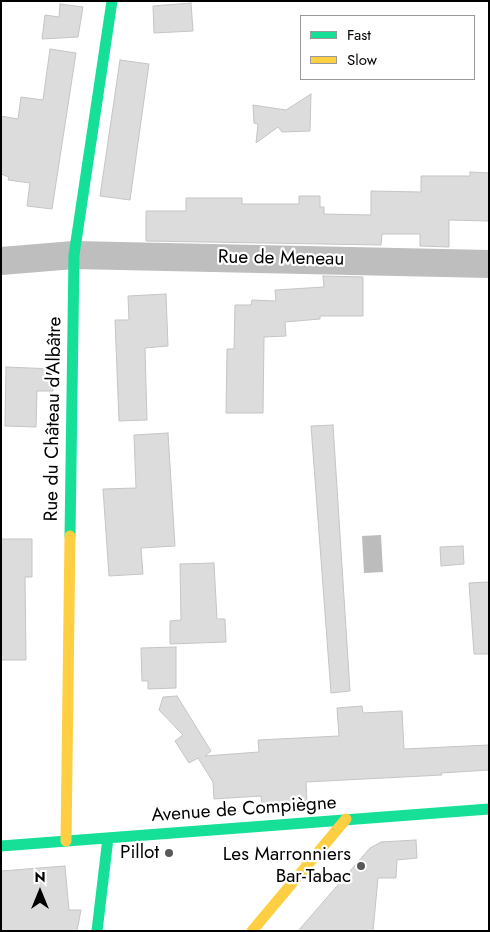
<!DOCTYPE html>
<html>
<head>
<meta charset="utf-8">
<style>
	body { margin:0 }
	#map { position:relative; width:490px; height:932px; overflow:hidden; background:#fff; font-family:Jost,sans-serif }
	canvas { display:block }
	.frame { position:absolute; inset:0; border:2px solid #000; pointer-events:none }
	.legend { position:absolute; left:300px; top:15px; width:175px; height:65px; box-sizing:border-box; background:#fff; border:1px solid #999; margin:0; padding:6px 9px; list-style:none; font-size:15px; color:#000 }
	.legend li { display:flex; align-items:center; gap:10px; height:25px }
	.legend b { width:25px; border:1px solid #999 }
	.north { position:absolute; left:15px; top:867px; width:50px; height:50px; -webkit-text-stroke:4px #fff; paint-order:stroke; rotate:0deg; font-size:14px; font-weight:700; line-height:20px; text-align:center; color:#000 }
	.north::after { content:''; display:block; margin:auto; width:18px; height:22px; background:#000; clip-path:polygon(50% 0,100% 100%,50% 72%,0 100%) }
</style>
</head>
<body>
<div id="map">
<canvas width="490" height="932"></canvas>
<div class="frame"></div>
<ul class="legend">
<li><b style="height:6px;background:#16e098"></b>Fast</li>
<li><b style="height:6px;background:#ffcf43"></b>Slow</li>
</ul>
<div class="north">N</div>
</div>
<script>
const g = document.querySelector('canvas').getContext('2d');
g.lineJoin = 'round';
function fill(path, color) {
  g.fillStyle = color;
  g.fill(path, 'evenodd');
}
function poly(rows) {
  const path = new Path2D();
  for (const r of rows) {
    path.moveTo(r[0], r[1]);
    for (let i = 2; i < r.length; i += 2) path.lineTo(r[i], r[i + 1]);
  }
  return path;
}
function stroke(path, color, width, dash) {
  g.strokeStyle = color;
  g.lineWidth = width;
  g.lineCap = dash ? 'butt' : 'round';
  g.setLineDash(dash || []);
  g.stroke(path);
}
function drawText(font, color, halo, rows, align = 'center') {
  g.font = font + ' Jost,sans-serif';
  g.lineWidth = 4.5;
  g.setLineDash([]);
  g.textBaseline = 'middle';
  g.strokeStyle = halo;
  g.fillStyle = color;
  for (const [text, x, y, turn = 0] of rows) {
    g.save();
    g.translate(x, y);
    g.rotate((+turn || 0) * Math.PI / 180);
    g.textAlign = isNaN(turn) ? turn : align;
    if (halo) g.strokeText(text, 0, 0);
    g.fillText(text, 0, 0);
    g.restore();
  }
}
fill(poly([
	[381,535,383,572,364,573,362,536]
]), '#bcbcbc');
const building = poly([
	[191,3,193,31,154,33,153,6,191,3],
	[60,4,83,7,78,37,42,39,45,15,59,17,60,4],
	[50,49,76,53,52,209,27,206,30,183,8,180,9,177,1,174,1,116,18,119,21,97,43,100,50,49],
	[120,60,149,64,130,200,100,196,120,60],
	[311,94,310,131,282,132,278,127,256,143,258,124,254,123,253,105,286,110,311,94],
	[470,172,489,173,489,221,449,220,449,247,420,246,420,234,382,234,381,245,146,241,146,211,186,211,186,198,242,198,242,204,299,204,299,196,320,196,320,207,324,207,324,214,371,215,371,191,421,192,421,176,470,176,470,172],
	[323,276,363,277,363,316,320,316,320,319,285,322,286,336,264,337,263,413,226,413,227,349,234,349,235,305,251,305,252,300,276,301,275,290,324,287,323,276],
	[166,294,168,346,145,348,147,420,119,421,115,320,129,320,128,296,166,294],
	[6,367,53,369,53,391,37,391,36,427,5,426,6,367],
	[333,425,350,691,331,693,311,426,333,425],
	[168,433,175,546,141,548,143,574,109,576,103,489,136,488,134,435,168,433],
	[1,539,32,539,32,577,25,577,26,660,1,660,1,539],
	[463,546,464,564,441,566,440,547,463,546],
	[214,563,217,619,225,619,226,642,170,644,170,621,181,620,180,564,214,563],
	[489,582,489,654,474,654,469,583,489,582],
	[176,647,176,688,148,689,148,681,142,681,141,648,176,647],
	[177,696,211,751,205,756,259,752,258,740,339,736,337,708,362,706,363,713,402,711,404,749,489,745,489,770,441,773,442,775,306,782,307,801,262,805,261,796,214,799,213,782,198,758,189,763,175,741,183,735,159,710,163,697,177,696],
	[416,840,417,858,397,860,396,878,378,878,373,931,298,931,370,848,381,842,416,840],
	[65,866,69,910,81,910,77,931,1,931,1,871,65,866]
]);
fill(building, '#dcdcdc');
stroke(building, '#c5c5c5', 1);
stroke(poly([
	[1,261,74,255,489,264]
]), '#bebebe', 28);
stroke(poly([
	[70,536,74,255,112,1],
	[1,846,489,809],
	[97,931,108,838]
]), '#16e098', 11);
stroke(poly([
	[66,841,70,536],
	[252,931,346,819]
]), '#ffcf43', 11);
for (const [x, y, r, color] of [
	[169,853,5,"#595959"],
	[361,866,5,"#595959"]
]) {
  const dot = new Path2D();
  dot.arc(x, y, r, 0, 2 * Math.PI);
  g.fillStyle = color;
  g.fill(dot);
  stroke(dot, '#fff', 2);
}
drawText('19px', '#000', '#fff', [
	["Rue de Meneau",281,259,1],
	["Rue du Château d'Albâtre",54,419,-89],
	["Avenue de Compiègne",244,810,-4]
]);
drawText('19px', '#000', '#fff', [
	["Pillot",159,853],
	["Les Marronniers",351,855],
	["Bar-Tabac",351,877]
], 'right');
</script>
</body>
</html>
